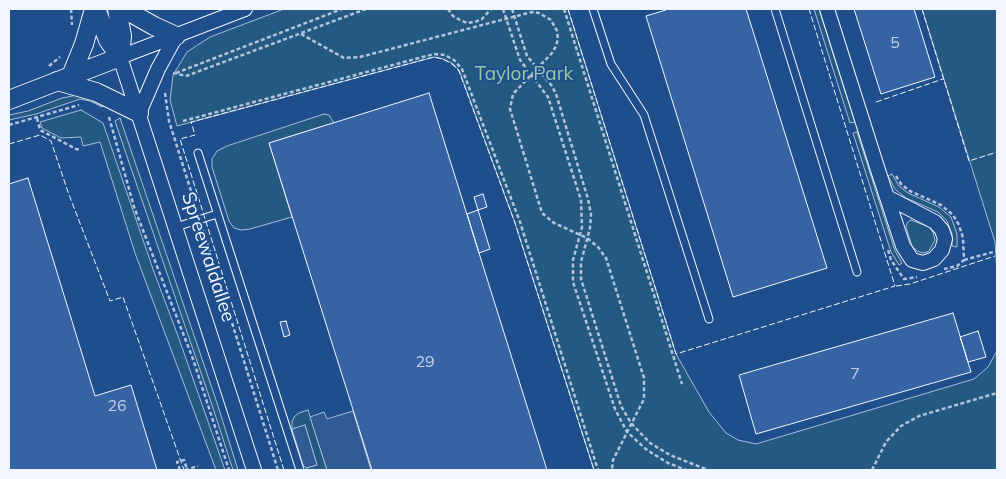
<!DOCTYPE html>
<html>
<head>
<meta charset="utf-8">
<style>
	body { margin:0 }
	#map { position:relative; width:1006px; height:479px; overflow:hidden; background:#1f4e8c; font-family:Mulish,sans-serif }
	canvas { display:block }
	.frame { position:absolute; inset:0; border:10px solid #f2f6ff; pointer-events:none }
</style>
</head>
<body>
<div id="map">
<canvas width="1006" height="479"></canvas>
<div class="frame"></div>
</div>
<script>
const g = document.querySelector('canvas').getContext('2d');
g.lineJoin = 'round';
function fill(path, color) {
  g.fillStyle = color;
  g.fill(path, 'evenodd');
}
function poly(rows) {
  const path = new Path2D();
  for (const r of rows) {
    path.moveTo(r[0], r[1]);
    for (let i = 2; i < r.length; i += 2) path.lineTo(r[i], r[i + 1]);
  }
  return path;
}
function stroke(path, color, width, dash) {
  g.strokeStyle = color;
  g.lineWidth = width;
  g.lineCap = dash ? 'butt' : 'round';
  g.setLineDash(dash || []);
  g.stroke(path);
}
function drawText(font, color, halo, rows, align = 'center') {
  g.font = font + ' Mulish,sans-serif';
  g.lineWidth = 4;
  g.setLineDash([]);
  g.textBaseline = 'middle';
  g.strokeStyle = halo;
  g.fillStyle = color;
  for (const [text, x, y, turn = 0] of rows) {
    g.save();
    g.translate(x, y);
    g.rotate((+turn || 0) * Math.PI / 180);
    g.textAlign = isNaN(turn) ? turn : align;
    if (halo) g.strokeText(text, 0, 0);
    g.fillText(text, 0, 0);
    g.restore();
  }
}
const green = poly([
	[284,9,568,9,676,354,709,412,726,433,738,440,756,444,974,379,988,367,997,351,997,470,594,470,515,223,459,70,452,63,443,59,434,57,177,126,170,100,173,75,187,52,210,37,284,9],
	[814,9,819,9,855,122,850,123,814,9],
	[922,9,997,9,997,272,995,242,922,9],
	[77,95,106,103,102,107,90,101,80,99,36,114,9,120,9,115,28,111,62,98,77,95],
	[81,110,103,123,154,272,178,336,225,470,216,470,135,253,100,142,83,146,81,137,61,138,42,128,40,122,81,110],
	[324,114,329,115,334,123,269,143,292,217,250,229,241,230,234,228,229,221,212,167,212,159,217,151,227,146,324,114],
	[120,118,217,403,238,470,233,470,212,405,120,136,115,121,120,118],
	[857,132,895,251,902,263,899,265,891,252,853,133,857,132],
	[892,174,899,186,908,193,939,207,951,217,957,234,957,247,952,246,952,234,947,221,938,212,906,198,895,189,888,176,892,174],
	[911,220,929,227,933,232,935,240,929,251,923,253,917,251,912,246,906,227,907,223,911,220],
	[308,410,327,470,309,470,306,468,317,465,305,426,292,429,292,421,295,416,299,413,308,410]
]);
fill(green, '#245a82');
stroke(green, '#a8bbd7', 1);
const parking = poly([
	[353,411,371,470,327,470,310,417,324,412,327,419,353,411],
	[305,425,317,465,306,468,303,465,292,429,305,425]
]);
fill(parking, '#305b95');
stroke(parking, '#a8bbd7', 1);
const building = poly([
	[665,9,746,9,827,268,733,297,646,16,666,10,665,9],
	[854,9,914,9,935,77,881,94,854,9],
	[429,93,479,253,547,470,372,470,269,143,429,93],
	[28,178,95,396,131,385,157,470,9,470,9,184,28,178],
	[483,194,487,207,478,210,474,197,483,194],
	[478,210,490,249,479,253,467,214,478,210],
	[953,313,971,372,756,434,739,375,953,313],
	[286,321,290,335,284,337,280,322,286,321],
	[978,331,986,357,968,362,960,337,978,331]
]);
fill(building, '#3563a3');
stroke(building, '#f2f6ff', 1);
const service = poly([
	[593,9,611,64,644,115,709,319],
	[775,9,857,272],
	[198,153,300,470],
	[176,227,217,214]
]);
const minor = poly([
	[245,9,120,57,254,470],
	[827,9,877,167,903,246,912,260,923,263,934,259,942,250,945,239,942,230,935,222,887,197],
	[139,113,158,69,176,36]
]);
const tertiary = poly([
	[96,9,108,40,120,57],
	[117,9,122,36,120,57],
	[124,9,154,26,176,36],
	[71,76,84,44,94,9],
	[57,81,96,92,139,113],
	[9,100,120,57]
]);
stroke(service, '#f2f6ff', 9);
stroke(minor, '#f2f6ff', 16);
stroke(tertiary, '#f2f6ff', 20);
stroke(poly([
	[71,9,72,25],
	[448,9,453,16,460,20,467,23,475,22,482,19,491,9],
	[503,9,520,60,548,97,581,200,582,227,573,260,573,282,615,409,627,432,647,450,668,463,686,470],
	[512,9,527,56,552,86,556,94,588,199,591,214,590,228,581,262,581,279,621,406,631,423,650,443,670,455,708,470],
	[564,9,682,384],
	[301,34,344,58,360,57,532,12,539,13,551,20,557,31,558,39,556,46,552,53,513,94,510,109,542,213,554,223,587,238,598,247,606,258,644,378,644,399,613,460,612,470],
	[49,66,60,57],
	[173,73,186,76,366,9],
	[176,73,342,9],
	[165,93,169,121,197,210],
	[109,117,134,207,193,359,229,470],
	[37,118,40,130,76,149,81,150],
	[183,121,434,54,445,55,454,60,462,69,520,222,598,470],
	[9,125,79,105],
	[896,176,901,184,910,191,941,205,953,215,959,225,963,238,964,260,957,266,944,269],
	[203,230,278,470],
	[888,250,891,260,904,279,917,277],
	[964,260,997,251],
	[180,470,177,462,184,460,187,469],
	[185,470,198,466],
	[872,470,886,442,901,426,919,416,997,393]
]), '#b3c4dc', 2.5, [4, 2.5]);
stroke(service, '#1f4e8c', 7);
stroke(minor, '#1f4e8c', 14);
stroke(tertiary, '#1f4e8c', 18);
stroke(poly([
	[568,9,676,354,895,286,809,9],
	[922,9,969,161,997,152],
	[876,102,943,79],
	[9,144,40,135,51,141,68,192,110,301,123,297,184,470],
	[896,286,910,284,995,256],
	[284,470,180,139,195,135,191,122,434,57,443,59,452,64,459,71,515,223,594,470]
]), '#f2f6ff', 1, [6, 2.5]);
drawText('16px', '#c3d1e8', null, [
	["5",895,43],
	["29",425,362],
	["7",855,374],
	["26",117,406]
]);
drawText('19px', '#97c8a6', '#1f4e8c', [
	["Taylor Park",524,74]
]);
drawText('19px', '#f2f6ff', '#1f4e8c', [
	["Spreewaldallee",208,257,72]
]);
</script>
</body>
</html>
